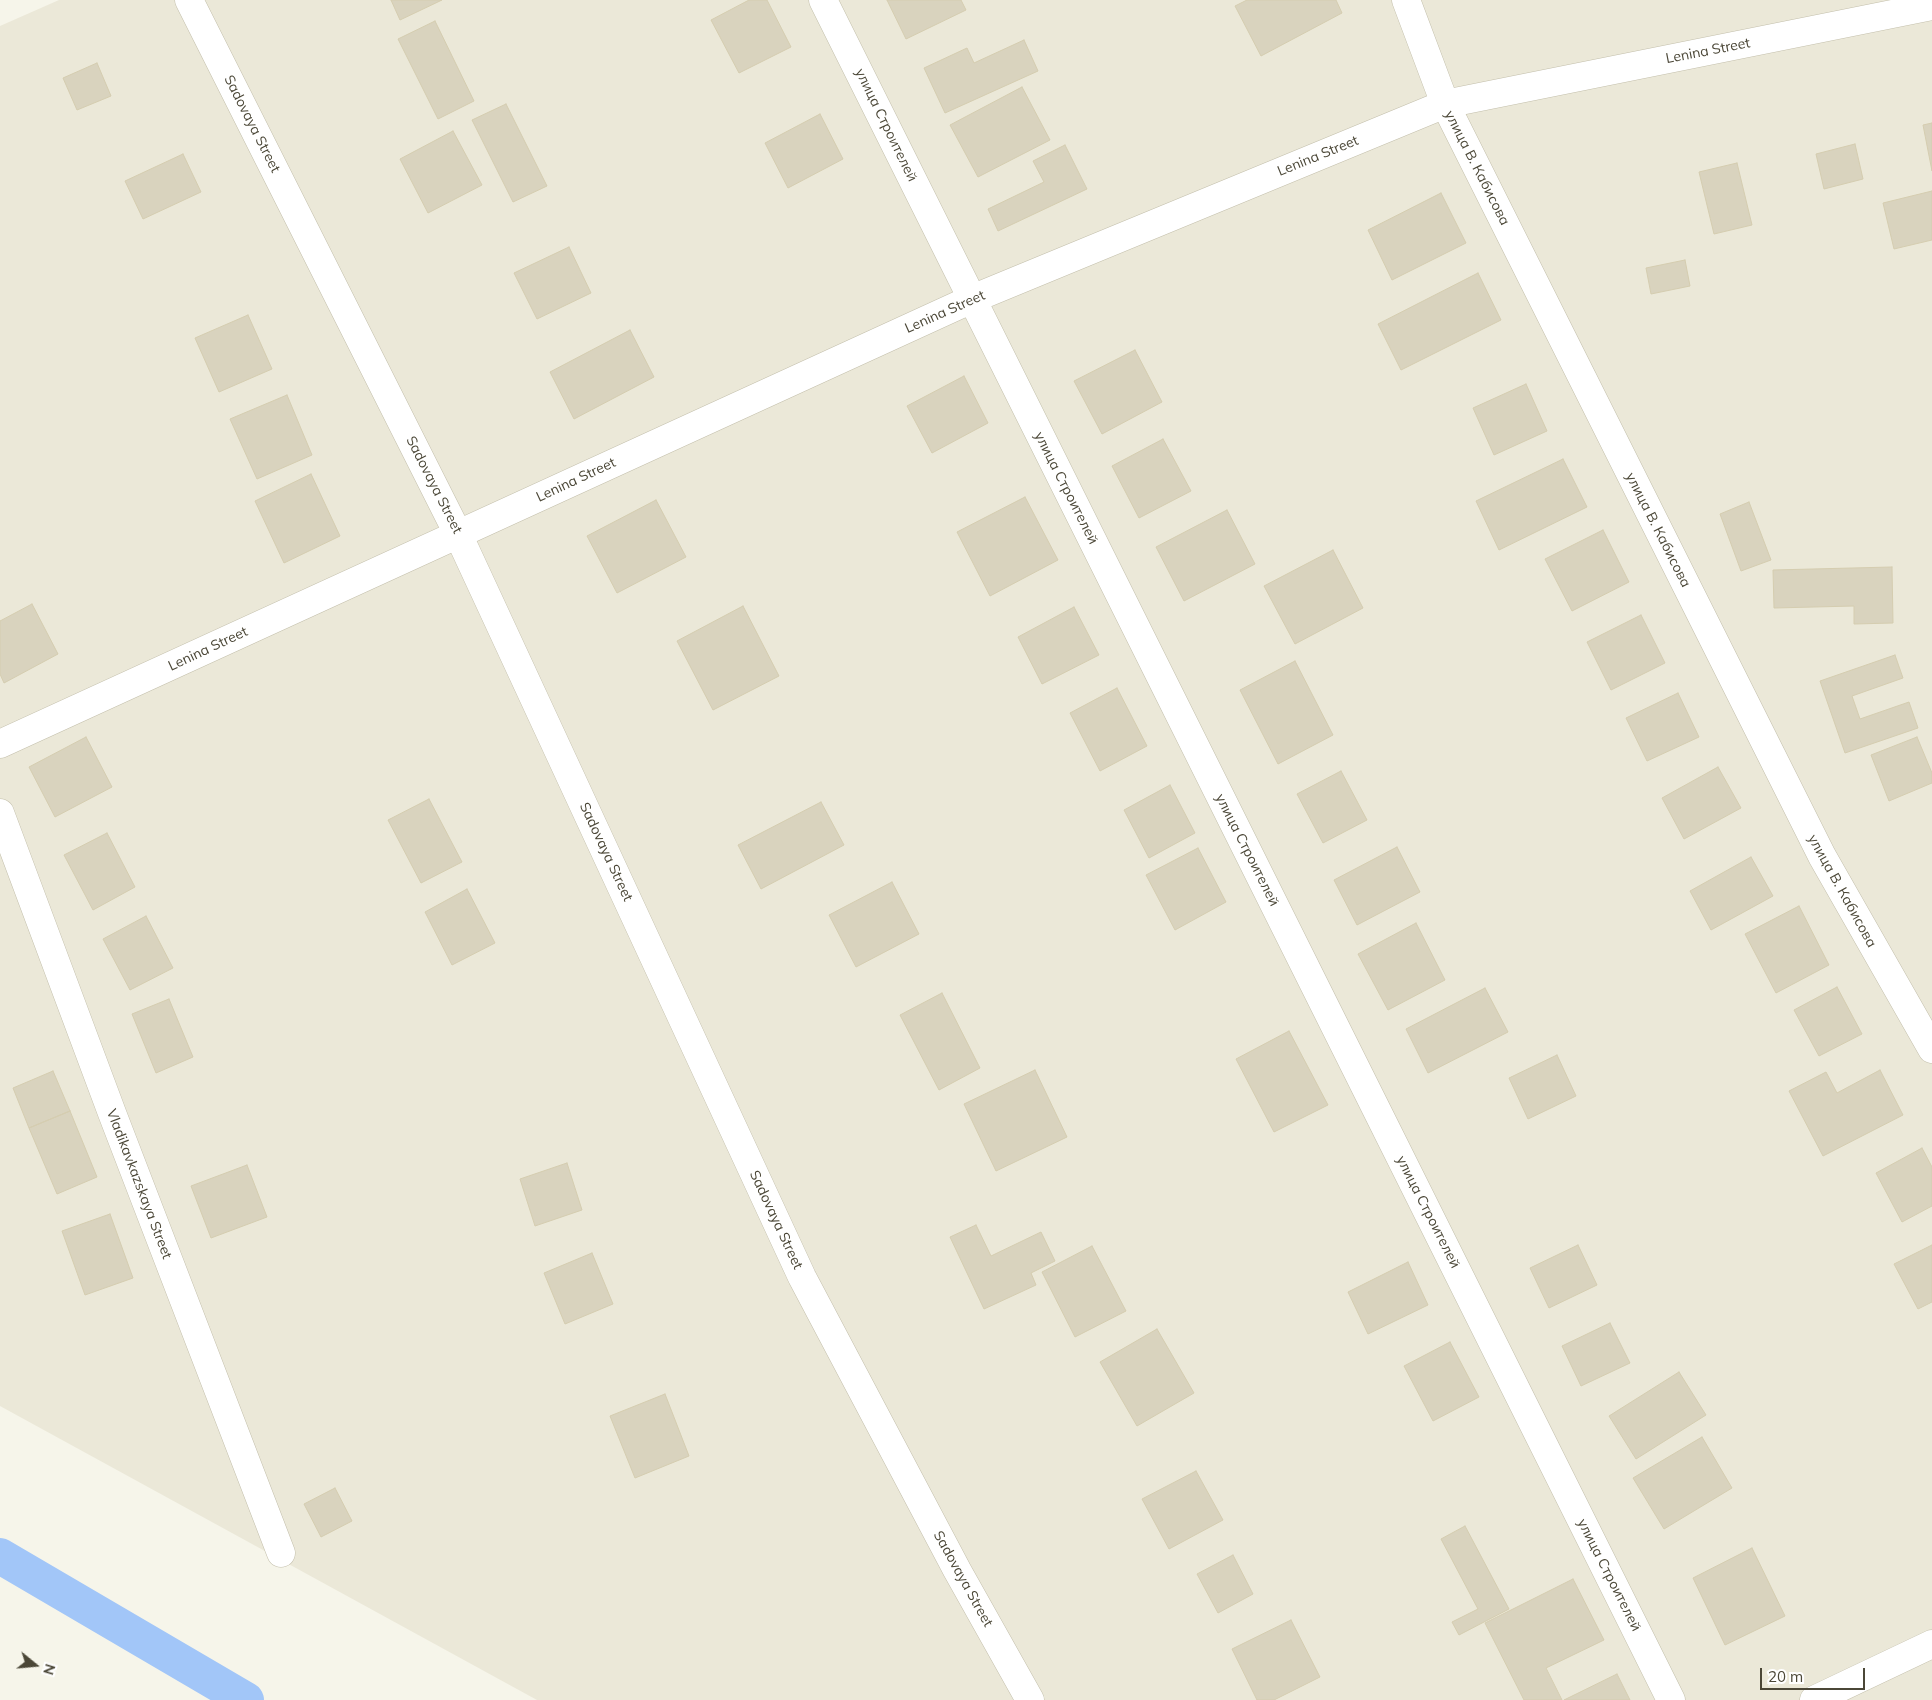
<!DOCTYPE html>
<html>
<head>
<meta charset="utf-8">
<style>
	body { margin:0 }
	#map { position:relative; width:1932px; height:1700px; overflow:hidden; background:#f6f5ea; font-family:Mulish,sans-serif }
	canvas { display:block }
	.north { position:absolute; left:10px; top:1640px; width:50px; height:50px; -webkit-text-stroke:4px #fff; paint-order:stroke; rotate:107deg; font-size:14px; font-weight:700; line-height:20px; text-align:center; color:#4b4737 }
	.north::after { content:''; display:block; margin:auto; width:18px; height:22px; background:#4b4737; clip-path:polygon(50% 0,100% 100%,50% 72%,0 100%) }
	.scale { position:absolute; left:1760px; top:1668px; width:105px; height:22px; box-sizing:border-box; border:2px solid #4b4737; border-top:0; padding-left:6px; font-size:15px; line-height:18px; white-space:nowrap; color:#4b4737; -webkit-text-stroke:4px #fff; paint-order:stroke }
</style>
</head>
<body>
<div id="map">
<canvas width="1932" height="1700"></canvas>
<div class="north">N</div>
<div class="scale">20 m</div>
</div>
<script>
const g = document.querySelector('canvas').getContext('2d');
g.lineJoin = 'round';
function fill(path, color) {
  g.fillStyle = color;
  g.fill(path, 'evenodd');
}
function poly(rows) {
  const path = new Path2D();
  for (const r of rows) {
    path.moveTo(r[0], r[1]);
    for (let i = 2; i < r.length; i += 2) path.lineTo(r[i], r[i + 1]);
  }
  return path;
}
function stroke(path, color, width, dash) {
  g.strokeStyle = color;
  g.lineWidth = width;
  g.lineCap = dash ? 'butt' : 'round';
  g.setLineDash(dash || []);
  g.stroke(path);
}
function drawText(font, color, halo, rows, align = 'center') {
  g.font = font + ' Mulish,sans-serif';
  g.lineWidth = 4;
  g.setLineDash([]);
  g.textBaseline = 'middle';
  g.strokeStyle = halo;
  g.fillStyle = color;
  for (const [text, x, y, turn = 0] of rows) {
    g.save();
    g.translate(x, y);
    g.rotate((+turn || 0) * Math.PI / 180);
    g.textAlign = isNaN(turn) ? turn : align;
    if (halo) g.strokeText(text, 0, 0);
    g.fillText(text, 0, 0);
    g.restore();
  }
}
fill(poly([
	[59,0,1932,0,1932,1700,537,1700,0,1406,0,26]
]), '#ebe8d8');
stroke(poly([
	[0,1556,246,1700]
]), '#a2c6f8', 36);
const building = poly([
	[391,0,442,0,400,20,391,0],
	[749,0,767,0,791,47,739,73,711,20,749,0],
	[887,0,961,0,966,10,906,39,887,0],
	[1247,0,1336,0,1342,13,1261,56,1235,6,1247,0],
	[435,21,474,101,438,119,398,39,435,21],
	[1024,40,1038,71,945,113,924,68,967,48,974,63,1024,40],
	[97,63,111,96,77,110,63,78,97,63],
	[1022,87,1050,140,978,177,950,125,1022,87],
	[506,104,547,186,513,202,472,120,506,104],
	[820,114,843,159,788,188,765,143,820,114],
	[1932,123,1932,171,1923,125,1932,123],
	[453,131,482,185,428,213,400,159,453,131],
	[1855,144,1863,179,1824,189,1816,154,1855,144],
	[1065,145,1087,189,998,231,988,209,1044,182,1033,161,1065,145],
	[183,154,201,192,143,219,125,181,183,154],
	[1737,163,1752,225,1714,234,1699,172,1737,163],
	[1932,191,1932,240,1894,249,1883,203,1932,191],
	[1441,193,1466,243,1392,280,1368,230,1441,193],
	[569,247,591,293,537,319,514,273,569,247],
	[1685,260,1690,286,1651,294,1646,268,1685,260],
	[1478,273,1501,320,1401,370,1378,324,1478,273],
	[248,315,272,369,219,392,195,338,248,315],
	[630,330,654,377,574,419,550,372,630,330],
	[1135,350,1162,402,1102,434,1074,381,1135,350],
	[964,376,988,423,932,453,907,406,964,376],
	[1526,384,1547,431,1494,455,1473,408,1526,384],
	[287,395,312,455,257,479,230,419,287,395],
	[1163,439,1191,491,1139,518,1112,466,1163,439],
	[1563,459,1587,507,1499,550,1476,501,1563,459],
	[311,474,340,536,284,563,255,501,311,474],
	[1025,497,1058,560,990,596,957,532,1025,497],
	[656,500,686,557,617,593,587,536,656,500],
	[1749,502,1771,560,1741,571,1720,514,1749,502],
	[1227,510,1255,564,1184,601,1156,547,1227,510],
	[1603,530,1629,582,1572,611,1545,559,1603,530],
	[1333,550,1363,608,1295,644,1264,586,1333,550],
	[1892,567,1893,623,1854,624,1854,606,1774,608,1773,570,1892,567],
	[32,604,58,654,4,683,0,674,0,621,32,604],
	[743,606,779,676,713,710,677,641,743,606],
	[1074,607,1099,655,1042,684,1018,637,1074,607],
	[1641,615,1665,663,1611,690,1587,642,1641,615],
	[1895,655,1903,678,1852,696,1860,719,1909,702,1918,728,1845,753,1820,681,1895,655],
	[1295,661,1333,735,1278,764,1240,690,1295,661],
	[1117,688,1147,746,1100,771,1070,713,1117,688],
	[1678,693,1699,737,1647,761,1626,718,1678,693],
	[86,737,112,787,55,817,29,767,86,737],
	[1917,737,1932,773,1932,783,1889,801,1871,755,1917,737],
	[1718,767,1741,808,1684,839,1662,798,1718,767],
	[1341,771,1367,820,1323,843,1297,794,1341,771],
	[1170,785,1195,833,1149,858,1124,810,1170,785],
	[429,799,462,862,421,883,388,820,429,799],
	[821,802,844,845,761,889,738,845,821,802],
	[107,833,135,887,93,910,64,855,107,833],
	[1397,847,1420,892,1357,925,1334,880,1397,847],
	[1198,848,1226,902,1175,930,1146,875,1198,848],
	[1751,857,1773,896,1711,930,1690,891,1751,857],
	[892,882,919,934,856,967,829,915,892,882],
	[467,889,495,943,452,965,425,912,467,889],
	[1799,906,1829,965,1776,993,1745,934,1799,906],
	[146,916,173,968,130,990,103,939,146,916],
	[1416,923,1445,980,1388,1010,1358,954,1416,923],
	[1837,987,1862,1034,1819,1056,1794,1010,1837,987],
	[1485,988,1508,1032,1428,1073,1406,1029,1485,988],
	[942,993,980,1068,939,1090,900,1015,942,993],
	[169,999,193,1057,156,1073,132,1014,169,999],
	[1289,1031,1328,1105,1274,1132,1236,1059,1289,1031],
	[1557,1055,1576,1096,1528,1119,1509,1078,1557,1055],
	[1035,1070,1067,1137,996,1171,964,1104,1035,1070],
	[1880,1070,1903,1115,1823,1156,1789,1091,1826,1072,1837,1093,1880,1070],
	[53,1071,70,1111,29,1128,13,1088,53,1071],
	[70,1111,97,1177,57,1194,29,1128,70,1111],
	[1922,1148,1932,1167,1932,1206,1902,1222,1876,1173,1922,1148],
	[567,1163,582,1210,535,1226,520,1179,567,1163],
	[247,1165,267,1217,211,1238,191,1186,247,1165],
	[110,1214,133,1278,85,1295,62,1231,110,1214],
	[976,1225,991,1256,1041,1232,1055,1261,1031,1273,1036,1285,984,1309,950,1237,976,1225],
	[1578,1245,1597,1285,1549,1308,1530,1268,1578,1245],
	[1932,1245,1932,1302,1918,1309,1894,1264,1932,1245],
	[1092,1246,1126,1311,1075,1337,1042,1272,1092,1246],
	[592,1253,613,1304,565,1324,544,1273,592,1253],
	[1408,1262,1428,1305,1368,1334,1348,1292,1408,1262],
	[1610,1323,1630,1363,1581,1386,1562,1346,1610,1323],
	[1157,1329,1194,1393,1137,1426,1100,1362,1157,1329],
	[1450,1342,1479,1397,1433,1421,1404,1366,1450,1342],
	[1679,1372,1706,1415,1636,1459,1609,1416,1679,1372],
	[665,1394,689,1456,635,1478,610,1416,665,1394],
	[1702,1437,1732,1488,1664,1529,1633,1478,1702,1437],
	[1196,1471,1223,1520,1169,1549,1142,1499,1196,1471],
	[335,1488,352,1521,321,1537,304,1504,335,1488],
	[1465,1526,1509,1609,1459,1635,1452,1622,1478,1609,1441,1539,1465,1526],
	[1752,1548,1785,1616,1725,1645,1693,1578,1752,1548],
	[1233,1555,1253,1594,1218,1613,1197,1574,1233,1555],
	[1573,1579,1604,1640,1546,1668,1562,1700,1524,1700,1485,1623,1573,1579],
	[1291,1620,1320,1677,1274,1700,1257,1700,1232,1649,1291,1620],
	[1617,1674,1630,1700,1564,1700,1617,1674]
]);
fill(building, '#d9d3be');
stroke(building, '#d5cdb0', 1);
const minor = poly([
	[189,0,458,534,802,1277,957,1570,1030,1700],
	[823,0,1671,1700],
	[1406,0,1445,104,1822,856,1932,1049],
	[0,744,972,299,1445,104,1932,6],
	[0,813,112,1113,281,1553],
	[1814,1700,1932,1644]
]);
stroke(minor, '#c3bfab', 29);
stroke(minor, '#fff', 28);
drawText('14px', '#4b4737', '#fff', [
	["Lenina Street",1708,51,-11],
	["Sadovaya Street",252,124,63],
	["улица Строителей",886,125,64],
	["Lenina Street",1318,156,-22],
	["улица В. Кабисова",1477,168,63],
	["Lenina Street",945,312,-24],
	["Lenina Street",576,480,-25],
	["Sadovaya Street",434,485,63],
	["улица Строителей",1066,488,63],
	["улица В. Кабисова",1658,530,63],
	["Lenina Street",208,649,-25],
	["улица Строителей",1247,850,63],
	["Sadovaya Street",606,852,65],
	["улица В. Кабисова",1842,891,61],
	["Vladikavkazskaya Street",139,1184,69],
	["улица Строителей",1428,1212,63],
	["Sadovaya Street",776,1220,65],
	["улица Строителей",1609,1575,63],
	["Sadovaya Street",963,1579,61]
]);
</script>
</body>
</html>
